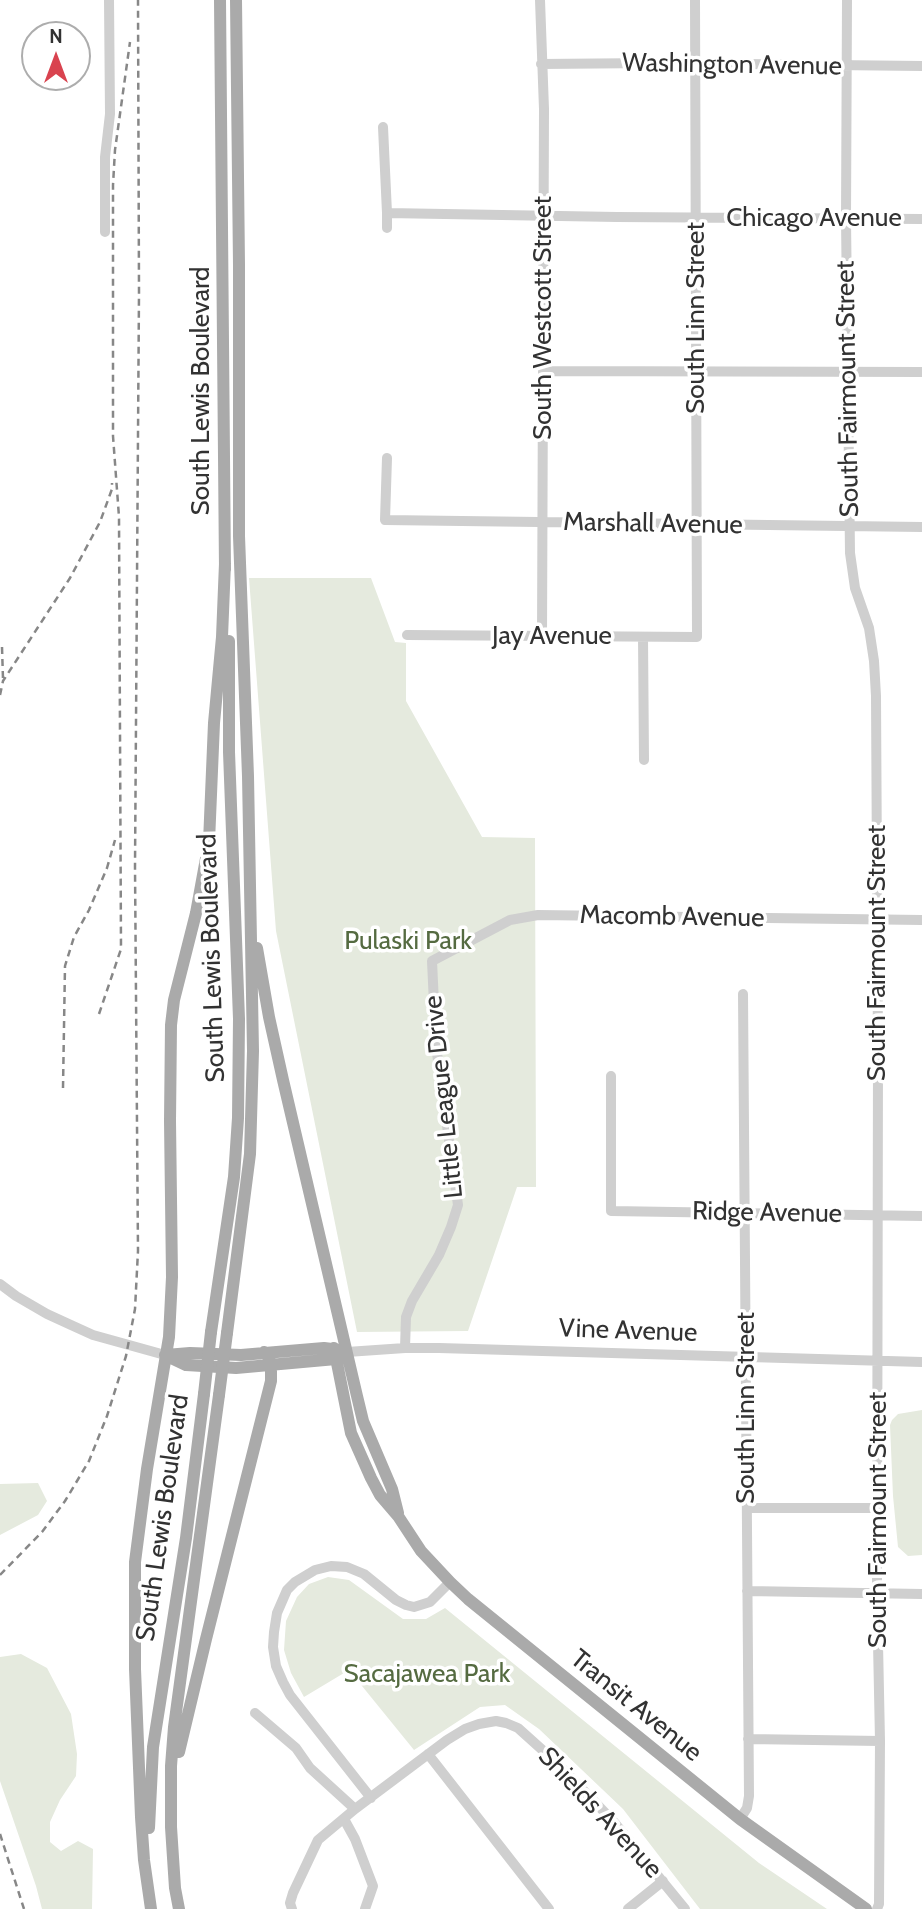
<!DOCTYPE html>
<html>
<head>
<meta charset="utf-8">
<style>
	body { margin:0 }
	#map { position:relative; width:922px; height:1909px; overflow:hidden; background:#fff; font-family:Cabin,sans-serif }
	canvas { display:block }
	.north { position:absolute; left:21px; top:21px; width:70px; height:70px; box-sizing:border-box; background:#fff; border:2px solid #adadad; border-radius:50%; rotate:0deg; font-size:19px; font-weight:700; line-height:28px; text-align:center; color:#323232 }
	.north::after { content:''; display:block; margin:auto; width:24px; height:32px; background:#d9434f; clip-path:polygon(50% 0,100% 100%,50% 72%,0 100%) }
</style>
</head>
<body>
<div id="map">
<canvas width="922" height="1909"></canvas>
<div class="north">N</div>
</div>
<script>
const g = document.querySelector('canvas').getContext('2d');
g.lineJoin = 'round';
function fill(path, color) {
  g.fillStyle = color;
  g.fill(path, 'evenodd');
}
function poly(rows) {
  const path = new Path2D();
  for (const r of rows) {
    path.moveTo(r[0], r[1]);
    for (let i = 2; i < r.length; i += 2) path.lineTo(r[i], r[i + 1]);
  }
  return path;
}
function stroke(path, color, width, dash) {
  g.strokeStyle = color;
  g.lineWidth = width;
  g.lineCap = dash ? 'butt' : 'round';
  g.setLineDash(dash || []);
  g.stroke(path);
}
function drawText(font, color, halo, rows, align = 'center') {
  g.font = font + ' Cabin,sans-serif';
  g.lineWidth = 7;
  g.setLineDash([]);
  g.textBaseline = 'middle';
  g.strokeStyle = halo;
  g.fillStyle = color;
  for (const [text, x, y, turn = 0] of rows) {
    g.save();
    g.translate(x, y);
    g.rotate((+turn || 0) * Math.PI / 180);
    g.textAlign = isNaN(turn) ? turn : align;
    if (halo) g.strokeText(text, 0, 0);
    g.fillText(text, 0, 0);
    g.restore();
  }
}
fill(poly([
	[249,578,371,578,395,642,406,643,406,701,482,837,535,838,536,1187,517,1187,468,1331,357,1332,276,931],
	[922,1410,922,1555,908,1556,898,1547,893,1496,890,1425,892,1420,898,1414],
	[38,1483,47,1501,38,1515,0,1535,0,1484],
	[328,1577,349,1580,403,1619,426,1619,445,1608,759,1863,827,1909,700,1909,623,1809,539,1729,505,1705,480,1707,414,1750,349,1670,304,1697,291,1673,284,1650,286,1621,297,1597,309,1584],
	[21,1654,47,1668,71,1714,77,1754,76,1776,60,1800,50,1822,50,1842,61,1851,78,1841,93,1849,92,1909,42,1909,36,1886,0,1781,0,1657]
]), '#e5eade');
stroke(poly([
	[540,0,544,109,542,637],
	[847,0,846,219,850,553,855,588,869,628,874,661,876,696,878,1056,877,1594,880,1741,879,1904,877,1909],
	[541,64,653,63,922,66],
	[383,127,387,213,617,217,922,219],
	[387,213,387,228],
	[105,232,105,157,110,114,109,0],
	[543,371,922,372],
	[387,458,385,520,922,527],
	[407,635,697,637,695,0],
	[643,637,644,760],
	[611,1076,611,1211,922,1216],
	[0,1284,16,1296,47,1314,71,1325,93,1335,165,1355],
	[405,1348,406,1317,412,1301,439,1255,451,1227,458,1205,436,1046,432,961,510,920,538,915,922,920],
	[347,1352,405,1348,439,1348,922,1362],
	[747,1508,879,1508],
	[747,1591,922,1594],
	[255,1713,296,1748,310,1768,355,1809],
	[748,1739,880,1741],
	[428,1754,549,1909],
	[371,1798,290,1695,283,1682,276,1666,273,1647,274,1632,277,1613,287,1590,295,1582,315,1570,331,1566,347,1567,364,1574,396,1600,406,1605,414,1607,430,1602,450,1582],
	[344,1819,355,1839,373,1886,365,1909],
	[740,1819,747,1808,749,1796,743,994],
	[292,1909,290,1903,293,1893,318,1840,355,1809,447,1740,465,1729,479,1724,496,1721,506,1723,518,1728,558,1764,613,1821,685,1909],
	[628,1909,663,1881]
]), '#cfcfcf', 10);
stroke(poly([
	[220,0,225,570],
	[257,948,269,1017,283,1080,357,1396,363,1421,392,1489,398,1513],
	[211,1332,234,1177,238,1118,239,1019,229,752,229,641],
	[227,1333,250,1154,253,1051,248,776,239,536,239,265,236,0],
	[334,1348,351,1433,371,1478,380,1495,398,1516,421,1551,450,1582,468,1599,740,1819,866,1909],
	[165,1355,186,1365,236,1368,336,1359,340,1356],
	[166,1355,190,1353,241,1355,324,1348,340,1350],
	[179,1752,206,1639,271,1381,271,1365,269,1358,264,1352],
	[149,1828,153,1747,186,1538,204,1394],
	[151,1909,144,1860,141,1817,135,1669,135,1562,147,1469,169,1337,172,1277,170,1121,171,1025,174,1000,196,913,209,842,214,723,222,637,225,563],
	[179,1909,175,1888,171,1827,171,1766,174,1727,219,1395]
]), '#aaa', 12);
stroke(poly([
	[2,647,3,679],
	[0,695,3,681,70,578,100,522,112,489,112,483],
	[99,1014,121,949,119,517,113,436,113,185,115,150,130,42],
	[63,1088,65,966,74,937,89,910,107,868,115,840],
	[0,1575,42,1532,65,1501,89,1461,107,1416,126,1356,135,1309,138,1251,135,867,139,292,138,0],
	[0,1834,24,1909]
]), '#878787', 2.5, [7, 5]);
stroke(poly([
	[204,1394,211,1332],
	[219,1395,227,1333]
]), '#aaa', 12);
drawText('26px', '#323232', '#fff', [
	["Washington Avenue",732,65,1],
	["Chicago Avenue",814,218],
	["South Westcott Street",543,318,-90],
	["South Linn Street",696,318,-90],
	["South Fairmount Street",848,389,-91],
	["South Lewis Boulevard",201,391,-90],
	["Marshall Avenue",653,524,1],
	["Jay Avenue",552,636],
	["Macomb Avenue",672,917,1],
	["South Fairmount Street",877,953,-90],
	["South Lewis Boulevard",212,958,-92],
	["Little League Drive",444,1097,-96],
	["Ridge Avenue",767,1213,1],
	["Vine Avenue",628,1331,2],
	["South Linn Street",746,1408,-90],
	["South Lewis Boulevard",163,1518,-82],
	["South Fairmount Street",878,1520,-90],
	["Transit Avenue",636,1706,39],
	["Shields Avenue",600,1813,47]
]);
drawText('26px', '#556b41', '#fff', [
	["Pulaski Park",408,941],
	["Sacajawea Park",427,1674]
]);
</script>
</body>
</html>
